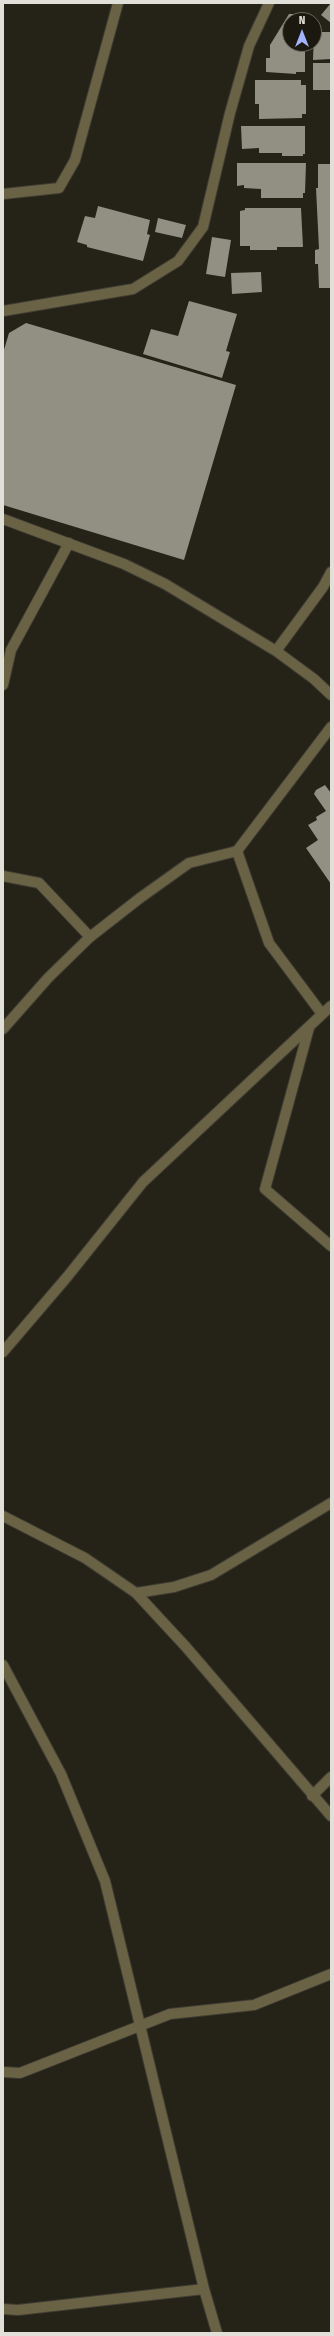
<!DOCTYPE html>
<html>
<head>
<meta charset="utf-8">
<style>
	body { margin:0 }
	#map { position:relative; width:334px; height:2336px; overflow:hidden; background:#252218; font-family:"Fira Sans Condensed",sans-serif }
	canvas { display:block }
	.frame { position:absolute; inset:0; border:4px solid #e0dfd8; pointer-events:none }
	.north { position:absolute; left:282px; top:12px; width:40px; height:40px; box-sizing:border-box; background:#1b190f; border:1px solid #6a685f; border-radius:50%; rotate:0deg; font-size:11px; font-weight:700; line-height:16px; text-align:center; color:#e0dfd8 }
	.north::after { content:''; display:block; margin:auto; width:14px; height:18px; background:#a3b2fd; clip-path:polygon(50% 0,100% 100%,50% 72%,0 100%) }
</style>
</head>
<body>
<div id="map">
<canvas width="334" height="2336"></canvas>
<div class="frame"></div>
<div class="north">N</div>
</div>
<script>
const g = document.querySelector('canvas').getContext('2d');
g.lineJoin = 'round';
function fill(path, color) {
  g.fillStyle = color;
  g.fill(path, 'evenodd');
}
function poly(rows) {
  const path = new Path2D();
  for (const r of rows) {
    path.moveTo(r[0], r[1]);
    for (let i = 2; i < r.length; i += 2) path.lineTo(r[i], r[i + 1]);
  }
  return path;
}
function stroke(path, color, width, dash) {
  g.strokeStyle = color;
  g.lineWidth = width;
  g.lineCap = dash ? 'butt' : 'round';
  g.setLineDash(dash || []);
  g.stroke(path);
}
fill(poly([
	[331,3,331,23,321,15],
	[289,14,303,14,303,20,290,20,290,44,305,44,305,72,296,72,296,74,266,72,266,58,270,58,270,45],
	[314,32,331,32,331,59,313,60],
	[313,63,331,63,331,90,313,90],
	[255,80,301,80,301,85,306,85,306,114,302,114,302,118,259,119,259,104,255,104],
	[241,126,305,126,305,154,303,154,303,156,282,156,282,153,259,153,259,148,242,149],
	[237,163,306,163,305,193,303,193,303,198,261,198,261,189,244,188,244,185,237,186],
	[318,164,331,164,331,288,319,288,318,264,315,264,315,250,319,249,316,188,318,188],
	[98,206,150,220,147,234,150,235,143,261,87,247,87,245,77,242,85,216,95,218],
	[245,208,301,208,303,247,277,247,277,250,250,250,250,246,240,246,240,211,245,210],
	[158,218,186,225,182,238,155,232],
	[212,237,231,240,225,277,206,274],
	[261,272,262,292,232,294,231,273],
	[189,301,237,314,226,351,230,352,222,378,143,354,151,329,178,336],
	[26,323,236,385,184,560,3,505,3,353,9,333],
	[325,785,331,793,331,884,306,848,318,840,308,825,317,820,316,817,326,811,314,794,316,790]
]), '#928f83');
const lane = poly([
	[3,685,11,650,69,543],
	[3,876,39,883,90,937]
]);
const street = poly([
	[3,194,59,188,75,160,118,3],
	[3,311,133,289,178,261,203,227,230,113,249,46,269,3],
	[3,519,124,564,165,584,276,651,314,679,331,695],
	[276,651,323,587,331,572],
	[322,1014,269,943,237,851,331,727],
	[309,1028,265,1189,331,1246],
	[3,1029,48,978,90,937,140,898,189,863,237,851],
	[3,1352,67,1277,143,1182,331,1006],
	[3,1516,85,1558,136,1593,174,1587,211,1575,331,1503],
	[136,1593,186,1647,331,1816],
	[3,1665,61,1774,105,1881,204,2289,217,2333],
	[312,1796,331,1777],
	[3,2072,20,2073,170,2014,254,2005,331,1974],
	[3,2309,18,2310,204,2289]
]);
stroke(lane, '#3f3c33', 12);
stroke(street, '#3f3c33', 12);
stroke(lane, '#6a6244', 10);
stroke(street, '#6a6244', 10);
</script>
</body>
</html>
